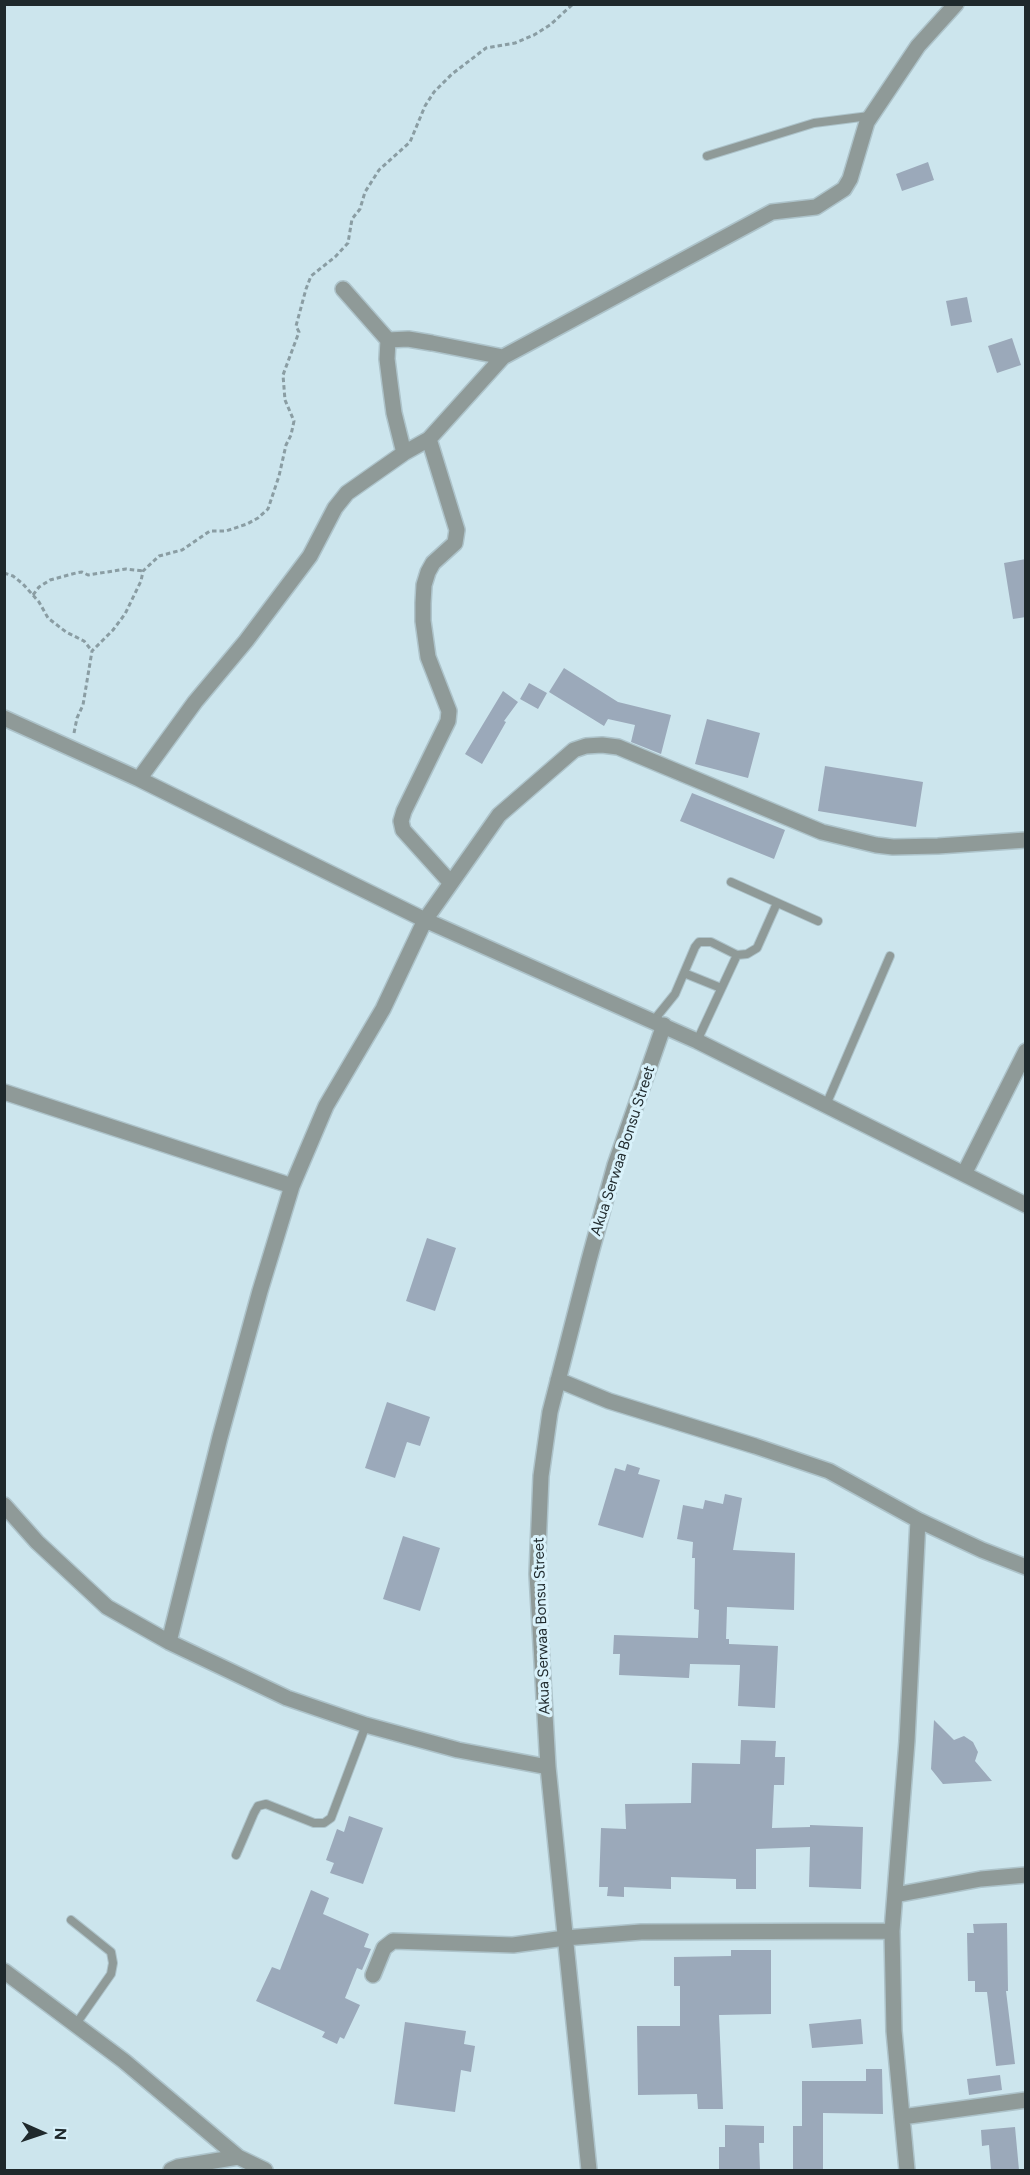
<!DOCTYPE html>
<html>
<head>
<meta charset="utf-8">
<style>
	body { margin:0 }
	#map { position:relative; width:1030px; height:2175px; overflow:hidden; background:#cce5ed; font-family:Figtree,sans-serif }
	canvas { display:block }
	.frame { position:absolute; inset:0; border:6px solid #1f292c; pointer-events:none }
	.north { position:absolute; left:12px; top:2103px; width:60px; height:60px; -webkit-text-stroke:4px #d9f2fb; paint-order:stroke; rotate:93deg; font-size:16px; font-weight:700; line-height:24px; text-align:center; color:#1f292c }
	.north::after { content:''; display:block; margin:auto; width:21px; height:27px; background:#1f292c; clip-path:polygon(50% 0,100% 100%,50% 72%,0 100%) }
</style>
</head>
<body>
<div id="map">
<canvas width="1030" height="2175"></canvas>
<div class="frame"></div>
<div class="north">N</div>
</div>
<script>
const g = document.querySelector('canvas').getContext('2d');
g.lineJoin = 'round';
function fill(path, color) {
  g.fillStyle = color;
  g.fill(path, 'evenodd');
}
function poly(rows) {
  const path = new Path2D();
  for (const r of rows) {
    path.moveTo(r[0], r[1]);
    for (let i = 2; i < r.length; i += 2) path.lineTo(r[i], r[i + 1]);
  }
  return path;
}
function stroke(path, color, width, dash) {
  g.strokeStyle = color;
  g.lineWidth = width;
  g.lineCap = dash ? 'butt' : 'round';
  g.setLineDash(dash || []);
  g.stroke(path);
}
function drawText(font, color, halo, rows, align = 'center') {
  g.font = font + ' Figtree,sans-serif';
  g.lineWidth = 6;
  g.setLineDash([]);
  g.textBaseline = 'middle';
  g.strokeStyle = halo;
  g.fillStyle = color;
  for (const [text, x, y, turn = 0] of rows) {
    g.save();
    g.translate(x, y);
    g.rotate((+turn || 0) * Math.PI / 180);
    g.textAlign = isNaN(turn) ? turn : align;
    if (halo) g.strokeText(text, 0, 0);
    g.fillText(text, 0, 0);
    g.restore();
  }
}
fill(poly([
	[928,162,934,180,902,191,896,174],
	[967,297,972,322,951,326,946,301],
	[1012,338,1021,365,997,373,988,346],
	[1026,559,1026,617,1013,619,1004,563],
	[564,668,618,702,671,715,661,754,631,742,635,725,608,719,604,726,549,692],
	[529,683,547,693,538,709,520,699],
	[503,691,518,702,504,721,506,722,482,764,465,754],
	[707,719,760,733,748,778,695,764],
	[825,766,923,782,916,827,818,811],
	[692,793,785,830,774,859,680,821],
	[427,1238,456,1248,435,1311,406,1301],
	[387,1402,430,1417,420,1446,407,1442,395,1478,365,1468],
	[627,1464,640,1468,638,1474,660,1480,643,1538,598,1525,615,1468,625,1471],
	[725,1494,742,1498,733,1550,795,1553,794,1610,727,1607,726,1639,729,1639,729,1644,778,1646,775,1708,738,1706,740,1665,690,1664,689,1678,619,1675,620,1654,613,1654,614,1635,698,1638,699,1610,694,1609,695,1558,692,1558,693,1542,677,1539,683,1505,703,1509,705,1500,723,1504],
	[403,1536,440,1548,420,1611,383,1599],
	[934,1720,954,1740,964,1736,973,1742,978,1752,975,1761,992,1781,943,1784,931,1769],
	[741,1740,776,1741,775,1757,785,1757,784,1785,774,1785,772,1828,810,1827,810,1825,863,1827,861,1889,809,1887,810,1847,756,1849,756,1889,736,1889,736,1879,671,1877,671,1889,624,1887,624,1897,607,1896,608,1887,599,1887,601,1828,626,1829,625,1804,691,1803,692,1763,740,1764],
	[349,1816,383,1828,363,1884,330,1873,334,1863,326,1860,337,1829,344,1832],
	[311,1890,329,1898,323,1914,369,1934,364,1947,371,1949,362,1970,357,1968,345,1998,360,2005,344,2039,340,2037,337,2044,322,2037,325,2032,256,2001,272,1967,280,1970],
	[1007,1923,1008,1991,1006,1991,1015,2064,996,2066,987,1992,975,1992,975,1981,968,1981,967,1933,974,1933,973,1924],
	[731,1950,771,1950,771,2014,719,2015,723,2109,698,2109,697,2094,638,2095,637,2026,680,2026,680,1986,674,1986,674,1957,731,1956],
	[861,2019,863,2044,812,2048,809,2024],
	[405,2022,466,2031,464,2044,475,2046,471,2072,461,2070,455,2112,394,2104],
	[866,2069,882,2069,883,2114,823,2113,823,2170,793,2170,793,2126,802,2126,802,2081,866,2081],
	[1000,2075,1002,2090,969,2095,967,2079],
	[725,2125,764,2126,764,2143,759,2143,760,2170,719,2170,719,2147,725,2147],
	[1015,2127,1019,2170,991,2170,989,2145,982,2146,981,2130]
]), '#9ba9ba');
const lane = poly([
	[707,156,814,123,869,116],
	[731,882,818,921],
	[684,973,721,988],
	[654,1020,675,994,695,947,699,942,711,942,737,955,747,954,757,948,777,903],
	[697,1041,737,955],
	[826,1105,890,956],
	[236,1855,254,1813,258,1806,266,1804,314,1823,324,1823,331,1818,366,1725],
	[71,1920,111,1952,113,1963,111,1974,76,2024]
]);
const street = poly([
	[343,289,388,340,408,339,432,343,503,357],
	[388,340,387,359,390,383,394,413,404,453],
	[429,439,457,530,455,543,433,563,428,572,424,585,423,603,423,621,428,657,449,711,448,721,404,811,401,821,403,830,450,882],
	[4,718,139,779,425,920,697,1041,1026,1205],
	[139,779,195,702,246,641,310,556,335,508,347,493,404,453,429,439,503,357,772,212,816,207,844,189,850,179,867,122,918,46,956,4],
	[4,1092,292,1186],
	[964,1174,1026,1051],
	[558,1380,609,1401,755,1446,829,1471,918,1520,982,1550,1026,1567],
	[4,1505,37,1542,107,1607,169,1642,287,1698,366,1725,458,1750,548,1767],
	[169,1642,220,1437,260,1291,292,1186,326,1106,383,1009,425,920,499,815,574,750,586,746,602,745,618,747,822,832,876,845,893,847,938,846,1026,840],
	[895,1895,981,1879,1026,1875],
	[4,1971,124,2061,238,2157,265,2170],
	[373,1975,384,1948,393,1941,513,1945,565,1938,641,1932,892,1931],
	[902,2117,1026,2100],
	[171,2170,178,2167,238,2157],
	[589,2170,548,1767,537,1574,541,1476,550,1412,589,1260,615,1165,664,1025],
	[907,2170,894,2031,892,1931,907,1741,918,1520]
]);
stroke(lane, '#adc3ca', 10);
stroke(street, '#adc3ca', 18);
stroke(poly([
	[4,573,13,576,23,584,39,602,48,618,66,632,84,641,92,651],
	[33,595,39,587,50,580,76,573,82,572,88,575,126,569,143,571],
	[74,733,77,718,83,705,92,651,113,630,125,614,141,581,143,571,159,556,182,550,210,531,226,531,247,524,258,518,268,509,279,476,286,445,291,435,294,421,285,400,283,375,299,332,296,326,306,289,311,276,335,257,348,243,352,219,360,209,365,192,379,170,410,142,425,106,434,92,452,74,486,48,515,43,534,35,550,25,573,4]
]), '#8a9da3', 3, [4.5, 3]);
stroke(lane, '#8f9a98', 8);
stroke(street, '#8f9a98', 15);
drawText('15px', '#1f292c', '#d9f2fb', [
	["Akua Serwaa Bonsu Street",623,1151,-72],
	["Akua Serwaa Bonsu Street",542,1626,-92]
]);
</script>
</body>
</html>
